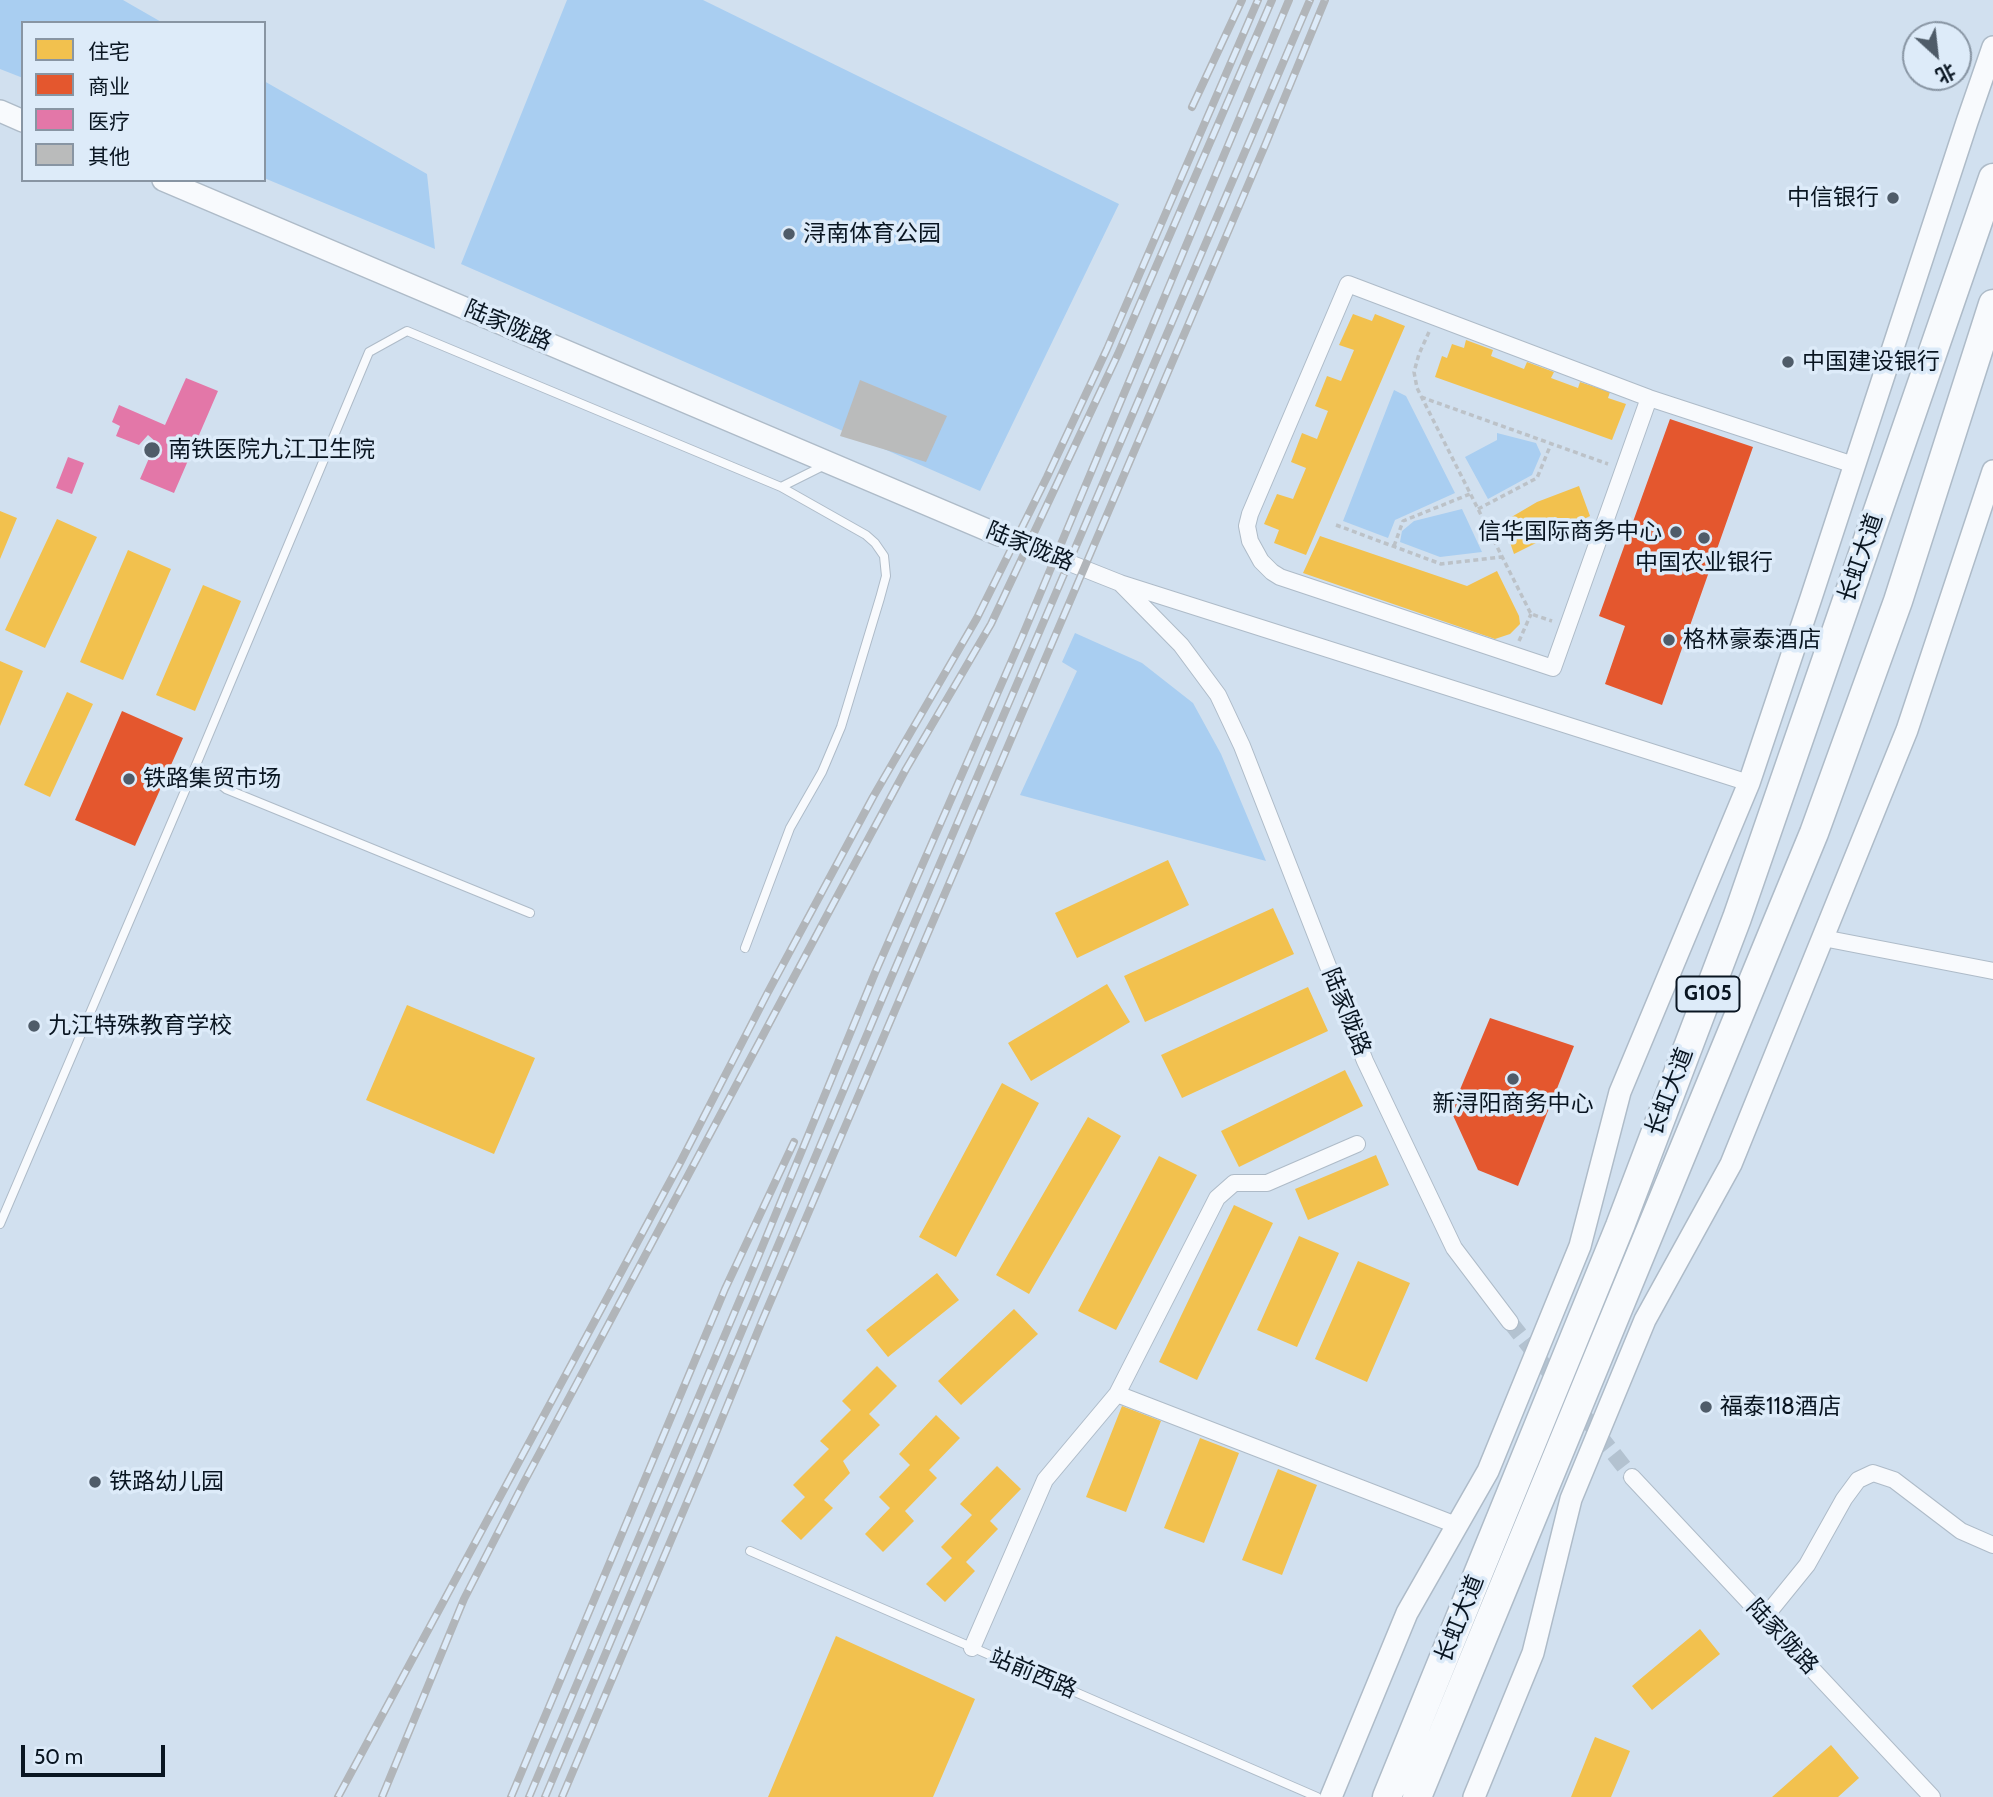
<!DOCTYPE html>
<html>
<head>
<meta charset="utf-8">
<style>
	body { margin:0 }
	#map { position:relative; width:1993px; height:1797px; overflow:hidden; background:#d1e0ef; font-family:Cabin,"Noto Sans SC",sans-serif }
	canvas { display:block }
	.legend { position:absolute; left:21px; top:21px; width:245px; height:161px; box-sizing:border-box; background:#ddebf9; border:2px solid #8895a3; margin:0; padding:9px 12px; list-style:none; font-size:21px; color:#091521 }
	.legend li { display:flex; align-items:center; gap:14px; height:35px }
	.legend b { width:35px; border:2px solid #8895a3 }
	.north { position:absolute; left:1902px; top:21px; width:70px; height:70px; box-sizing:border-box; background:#ddebf9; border:2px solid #8895a3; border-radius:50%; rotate:153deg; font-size:19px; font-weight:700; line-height:28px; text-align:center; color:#091521 }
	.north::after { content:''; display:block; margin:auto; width:24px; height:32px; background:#4f5c69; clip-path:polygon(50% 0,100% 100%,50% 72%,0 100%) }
	.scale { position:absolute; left:21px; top:1745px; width:144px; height:32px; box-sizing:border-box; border:4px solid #091521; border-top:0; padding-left:9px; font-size:21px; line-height:24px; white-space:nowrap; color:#091521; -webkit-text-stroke:5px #ddebf9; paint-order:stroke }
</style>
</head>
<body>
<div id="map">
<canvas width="1993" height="1797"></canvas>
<ul class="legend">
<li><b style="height:19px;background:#f2c14e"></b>住宅</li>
<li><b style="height:19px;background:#e4572e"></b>商业</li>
<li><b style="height:19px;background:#e377a8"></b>医疗</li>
<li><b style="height:19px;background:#babbbb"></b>其他</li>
</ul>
<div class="north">北</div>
<div class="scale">50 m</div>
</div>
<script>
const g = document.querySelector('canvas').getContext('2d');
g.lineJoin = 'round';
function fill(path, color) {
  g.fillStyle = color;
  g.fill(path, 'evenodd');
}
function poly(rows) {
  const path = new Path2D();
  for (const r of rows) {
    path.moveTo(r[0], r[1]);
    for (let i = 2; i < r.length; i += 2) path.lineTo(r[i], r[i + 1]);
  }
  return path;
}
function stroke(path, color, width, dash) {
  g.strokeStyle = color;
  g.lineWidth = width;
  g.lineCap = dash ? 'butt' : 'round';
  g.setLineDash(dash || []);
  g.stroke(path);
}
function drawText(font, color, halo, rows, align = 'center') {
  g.font = font + ' Cabin,"Noto Sans SC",sans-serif';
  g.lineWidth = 7;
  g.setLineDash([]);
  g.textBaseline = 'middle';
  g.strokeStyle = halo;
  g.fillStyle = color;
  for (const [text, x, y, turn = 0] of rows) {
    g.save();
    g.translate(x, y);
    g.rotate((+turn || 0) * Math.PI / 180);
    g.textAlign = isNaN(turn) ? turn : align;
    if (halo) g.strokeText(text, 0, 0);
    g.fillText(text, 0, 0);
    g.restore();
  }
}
fill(poly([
	[0,0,123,0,163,23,23,23,23,78,0,69],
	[567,0,703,0,1119,204,980,491,461,264],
	[264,81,427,174,435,249,264,178],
	[1394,390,1406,396,1455,493,1395,520,1388,538,1343,521],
	[1497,433,1536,443,1541,454,1532,475,1488,499,1465,457,1497,440],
	[1462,509,1482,552,1440,557,1400,542,1402,531,1414,521],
	[1075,633,1142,663,1193,703,1221,754,1266,861,1020,795,1077,671,1062,662]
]), '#a9cef1');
fill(poly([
	[1353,314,1372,321,1375,314,1405,326,1306,555,1274,543,1279,530,1264,524,1277,494,1293,499,1306,468,1291,462,1302,433,1317,439,1328,411,1315,406,1327,376,1341,381,1354,350,1339,345],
	[1466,340,1493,350,1491,356,1524,369,1527,362,1554,372,1551,378,1578,388,1580,382,1610,392,1608,398,1626,404,1612,440,1435,377,1442,356,1447,358,1452,344,1464,348],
	[1579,486,1590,516,1514,554,1503,522,1537,502],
	[0,511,17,518,0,559],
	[57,519,97,537,45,648,5,630],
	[1320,536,1467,586,1497,571,1519,616,1520,624,1510,634,1495,639,1303,573],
	[128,550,171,569,123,680,80,662],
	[203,585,241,601,195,711,156,695],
	[0,661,23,671,0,726],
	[67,692,93,704,50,797,24,785],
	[1168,860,1189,905,1077,958,1055,913],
	[1273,908,1294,954,1145,1022,1124,976],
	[1107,984,1130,1022,1031,1081,1008,1043],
	[1308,987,1328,1031,1182,1098,1161,1055],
	[407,1005,535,1058,494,1154,366,1100],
	[1345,1070,1363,1106,1239,1167,1221,1131],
	[1002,1083,1039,1103,956,1257,919,1237],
	[1088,1117,1121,1136,1029,1294,996,1275],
	[1376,1155,1389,1185,1308,1220,1295,1189],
	[1159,1156,1197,1175,1116,1330,1078,1311],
	[1234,1205,1273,1223,1197,1380,1159,1362],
	[1299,1236,1339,1253,1297,1347,1257,1330],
	[1358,1261,1410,1283,1367,1382,1315,1359],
	[937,1273,959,1300,888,1357,866,1330],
	[1014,1309,1038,1334,961,1405,938,1381],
	[877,1366,897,1386,869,1414,880,1425,843,1461,850,1473,824,1500,833,1508,801,1540,781,1521,805,1497,793,1485,829,1449,820,1441,851,1410,842,1401],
	[1122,1406,1161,1421,1126,1512,1086,1497],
	[936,1415,960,1438,929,1470,937,1478,905,1511,914,1521,883,1552,865,1534,890,1508,879,1497,910,1465,899,1454],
	[1200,1438,1239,1453,1204,1543,1164,1528],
	[997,1466,1021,1489,990,1521,998,1529,966,1562,975,1571,945,1602,926,1584,952,1558,941,1547,972,1515,960,1504],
	[1278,1469,1317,1485,1282,1575,1242,1560],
	[1700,1629,1720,1654,1652,1710,1632,1686],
	[836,1636,975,1699,933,1797,768,1797],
	[1595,1737,1630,1751,1611,1797,1571,1797],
	[1831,1745,1859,1778,1838,1797,1772,1797]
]), '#f2c14e');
fill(poly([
	[1670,419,1753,447,1662,705,1605,684,1625,626,1599,616],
	[122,711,183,738,135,846,75,820],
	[1490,1018,1574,1046,1518,1186,1478,1170,1451,1111]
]), '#e4572e');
fill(poly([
	[186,378,218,391,174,493,140,479,156,442,148,435,139,445,116,436,120,426,112,422,119,405,165,425],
	[68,457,84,463,72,494,56,488]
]), '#e377a8');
fill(poly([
	[860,380,947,416,926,462,840,436]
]), '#babbbb');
stroke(poly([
	[1510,1322,1632,1477]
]), '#b3c2d0', 16, [16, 8]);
const lane = poly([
	[781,487,827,464],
	[196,765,226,789,530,913],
	[0,1224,196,765,369,352,407,331,781,487,866,535,875,543,884,556,886,576,880,598,841,727,822,772,790,828,745,948],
	[750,1551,1317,1797]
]);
const street = poly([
	[1649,398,1553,668,1280,577,1272,572,1261,561,1250,541,1247,526,1250,514,1348,284,1649,398,1854,465],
	[999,535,1120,583,1749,783],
	[1120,583,1181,645,1218,695,1242,746,1365,1061,1454,1248,1510,1322],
	[1823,938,1993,971],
	[1117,1394,1456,1525],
	[1632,1477,1932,1797],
	[1764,1618,1807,1565,1844,1499,1858,1480,1873,1473,1894,1480,1961,1531,1993,1545],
	[972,1648,1045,1480,1117,1394,1217,1198,1234,1183,1267,1183,1357,1144]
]);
const secondary = poly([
	[0,111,23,121],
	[163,180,999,535],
	[1331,1797,1407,1613,1488,1471,1580,1246,1620,1092,1749,783,1811,598,1967,122,1993,47],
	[1474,1797,1533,1653,1571,1499,1645,1320,1731,1164,1907,730,1993,471]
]);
const highway = poly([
	[1387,1797,1620,1226,1737,918,1993,178],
	[1417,1797,1814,833,1898,601,1993,304]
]);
stroke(lane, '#aebbc8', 10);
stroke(street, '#aebbc8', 18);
stroke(secondary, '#aebbc8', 24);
stroke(highway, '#aebbc8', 31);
stroke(poly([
	[1429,332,1419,354,1414,372,1417,388,1531,614,1552,621],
	[1421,397,1608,464],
	[1478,509,1537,478,1551,444],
	[1336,525,1441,564,1501,557],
	[1394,546,1403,521,1470,494],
	[1519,641,1531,614]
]), '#bcc2c8', 3.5, [5, 3.5]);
stroke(lane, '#f8fafd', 8);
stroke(street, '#f8fafd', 16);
stroke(secondary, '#f8fafd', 21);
stroke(highway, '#f8fafd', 28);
const rail = poly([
	[1192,107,1242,0],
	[338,1797,680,1163,767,994,873,797,977,618,1047,477,1107,349,1258,0],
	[382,1797,464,1599,523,1484,832,906,906,769,991,624,1118,354,1272,0],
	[511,1797,725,1289,794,1142],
	[529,1797,758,1257,875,973,1022,637,1289,0],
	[545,1797,885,992,1310,0],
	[562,1797,702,1467,762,1321,1266,143,1325,0]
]);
stroke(rail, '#b1b5b9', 8);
stroke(rail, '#ddebf9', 5, [16]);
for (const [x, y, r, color] of [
	[1893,198,7,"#4f5c69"],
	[789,234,7,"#4f5c69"],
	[1788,362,7,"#4f5c69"],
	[152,450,9,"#4f5c69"],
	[1676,532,7,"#4f5c69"],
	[1704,538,7,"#4f5c69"],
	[1669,640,7,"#4f5c69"],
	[129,779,7,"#4f5c69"],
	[34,1026,7,"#4f5c69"],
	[1513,1079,7,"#4f5c69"],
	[1706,1407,7,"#4f5c69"],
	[95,1482,7,"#4f5c69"]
]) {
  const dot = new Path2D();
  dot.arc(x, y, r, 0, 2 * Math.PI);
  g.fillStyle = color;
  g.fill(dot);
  stroke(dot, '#ddebf9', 2.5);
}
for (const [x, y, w] of [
	[1708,994,63]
]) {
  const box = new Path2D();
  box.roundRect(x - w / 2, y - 17.5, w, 35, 5);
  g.fillStyle = '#ddebf9';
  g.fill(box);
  stroke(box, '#091521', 2);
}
drawText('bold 21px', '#091521', null, [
	["G105",1708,994]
]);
drawText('23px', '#091521', '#ddebf9', [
	["中信银行",1879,198,"right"],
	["浔南体育公园",803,234],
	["中国建设银行",1802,362],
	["南铁医院九江卫生院",168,450],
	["信华国际商务中心",1662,532,"right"],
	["中国农业银行",1704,563,"center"],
	["格林豪泰酒店",1683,640],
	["铁路集贸市场",143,779],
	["九江特殊教育学校",48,1026],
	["新浔阳商务中心",1513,1104,"center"],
	["福泰118酒店",1720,1407],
	["铁路幼儿园",109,1482]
], 'left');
drawText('23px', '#091521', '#ddebf9', [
	["陆家陇路",508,326,23],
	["陆家陇路",1030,547,22],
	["长虹大道",1861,558,-71],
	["陆家陇路",1346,1012,68],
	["长虹大道",1670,1092,-69],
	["长虹大道",1460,1619,-68],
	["陆家陇路",1782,1637,47],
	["站前西路",1033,1674,23]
]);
</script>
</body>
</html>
